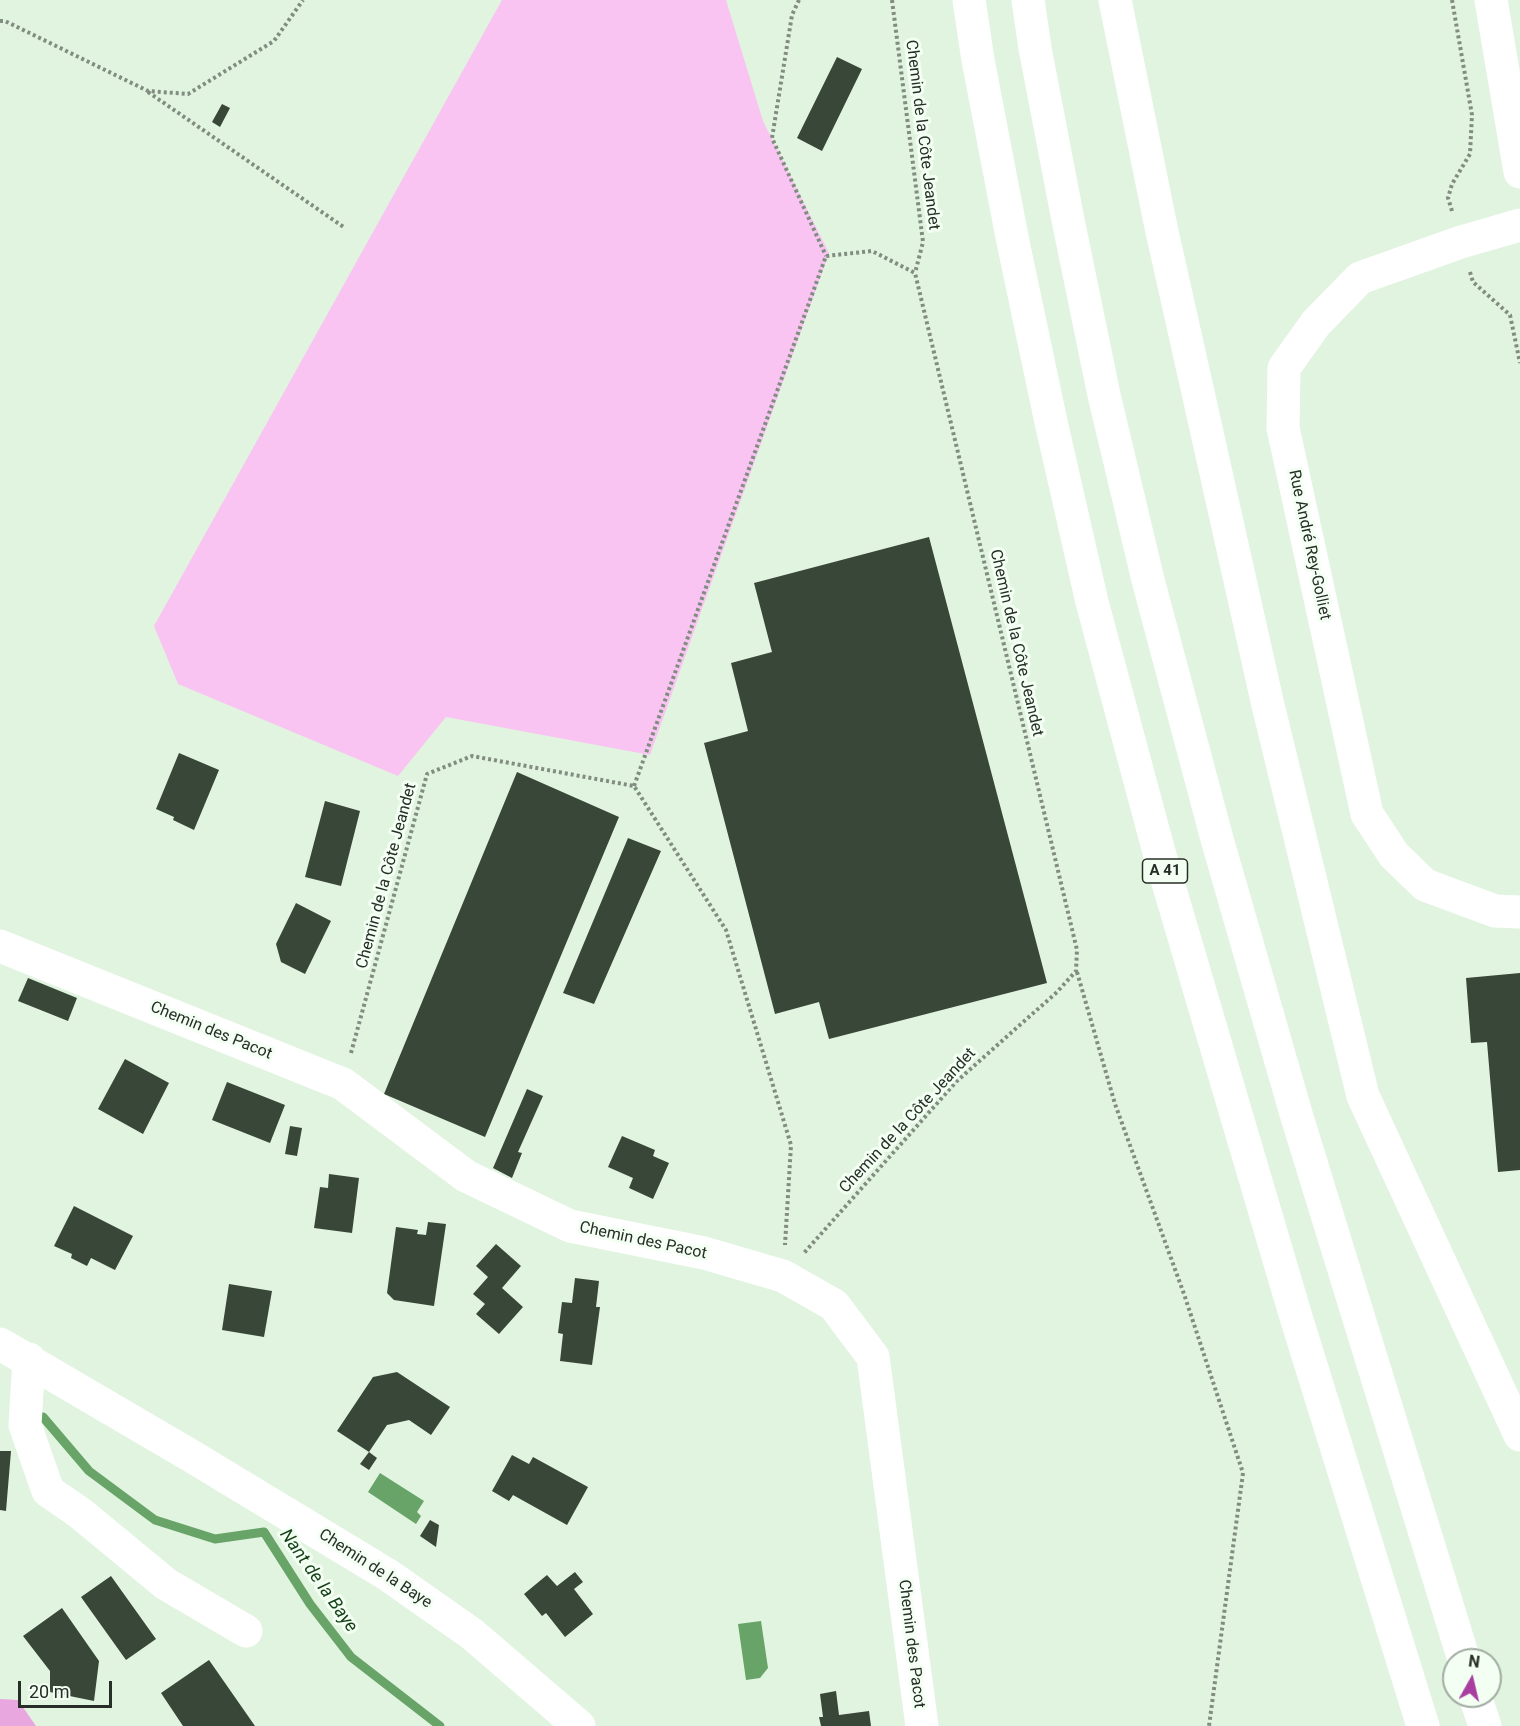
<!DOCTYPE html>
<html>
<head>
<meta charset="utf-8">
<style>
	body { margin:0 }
	#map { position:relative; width:1520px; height:1726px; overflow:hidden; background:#e1f4e0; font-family:Roboto,sans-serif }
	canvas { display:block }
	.north { position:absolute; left:1442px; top:1648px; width:60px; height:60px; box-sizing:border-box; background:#f3fff3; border:2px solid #a1aba1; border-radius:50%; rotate:8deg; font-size:16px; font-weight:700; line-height:24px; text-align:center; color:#272e27 }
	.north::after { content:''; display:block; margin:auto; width:21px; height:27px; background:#a83e9f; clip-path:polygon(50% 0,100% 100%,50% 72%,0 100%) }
	.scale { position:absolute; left:18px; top:1681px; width:94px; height:27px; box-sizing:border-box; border:3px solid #272e27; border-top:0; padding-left:8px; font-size:18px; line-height:21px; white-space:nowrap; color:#272e27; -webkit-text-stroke:4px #f3fff3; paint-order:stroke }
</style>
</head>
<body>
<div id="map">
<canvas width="1520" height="1726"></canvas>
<div class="north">N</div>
<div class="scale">20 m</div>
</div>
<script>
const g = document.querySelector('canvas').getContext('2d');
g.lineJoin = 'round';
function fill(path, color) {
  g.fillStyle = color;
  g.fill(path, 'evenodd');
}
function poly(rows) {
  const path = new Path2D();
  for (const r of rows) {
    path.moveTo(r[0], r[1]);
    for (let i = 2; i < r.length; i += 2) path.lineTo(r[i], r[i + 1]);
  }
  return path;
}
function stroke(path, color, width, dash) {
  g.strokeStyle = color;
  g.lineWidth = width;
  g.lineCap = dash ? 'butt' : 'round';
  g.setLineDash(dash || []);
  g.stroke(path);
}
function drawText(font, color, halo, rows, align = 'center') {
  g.font = font + ' Roboto,sans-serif';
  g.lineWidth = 6;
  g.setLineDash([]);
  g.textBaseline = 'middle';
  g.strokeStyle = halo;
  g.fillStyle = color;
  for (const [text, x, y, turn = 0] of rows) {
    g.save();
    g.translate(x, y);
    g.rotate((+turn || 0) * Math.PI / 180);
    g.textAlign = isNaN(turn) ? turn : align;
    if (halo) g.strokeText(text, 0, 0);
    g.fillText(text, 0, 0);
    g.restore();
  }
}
fill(poly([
	[502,0,726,0,763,121,829,253,650,755,446,717,398,776,178,684,154,626]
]), '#f9c4f1');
fill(poly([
	[0,1699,18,1700,36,1726,0,1726]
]), '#e8a7df');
fill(poly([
	[380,1473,424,1501,417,1512,421,1516,416,1524,368,1492],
	[761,1621,768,1668,760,1678,746,1680,738,1624]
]), '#68a368');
stroke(poly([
	[43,1417,89,1471,155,1520,215,1539,264,1532,310,1604,351,1657,440,1726]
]), '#68a368', 9);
fill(poly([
	[837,57,862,69,822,151,797,138],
	[222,104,230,108,220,127,212,122],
	[929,537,1047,983,829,1039,819,1002,775,1014,704,743,748,731,731,663,772,652,754,583],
	[179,753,219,770,194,830,173,820,174,817,156,809],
	[517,772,619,817,485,1137,384,1094],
	[325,801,360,811,341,886,305,877],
	[628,838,661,851,594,1004,563,993],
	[296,903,331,921,305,974,281,962,276,944],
	[1520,973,1520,1170,1498,1172,1487,1042,1471,1043,1466,978],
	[28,978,77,998,68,1021,18,1001],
	[125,1059,169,1083,143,1134,98,1109],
	[227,1082,285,1105,270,1143,212,1120],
	[527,1089,543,1096,518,1152,522,1153,512,1178,493,1168],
	[290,1126,302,1128,297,1156,285,1154],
	[622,1136,655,1150,653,1156,669,1163,653,1199,629,1188,633,1178,608,1167],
	[329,1174,359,1178,352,1233,314,1228,320,1187,328,1188],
	[74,1206,133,1236,115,1270,91,1258,87,1266,71,1258,72,1254,54,1246],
	[428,1222,446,1224,434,1306,394,1300,387,1293,396,1227,418,1230,417,1234,426,1235],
	[496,1244,521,1266,502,1288,523,1307,499,1334,476,1314,485,1304,473,1294,488,1277,476,1266],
	[575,1278,599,1281,596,1307,600,1307,592,1365,560,1361,563,1334,558,1333,562,1302,572,1303],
	[229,1284,272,1291,264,1337,222,1330],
	[397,1372,450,1407,431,1435,409,1420,387,1425,369,1452,337,1431,373,1377],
	[0,1451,11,1451,6,1511,0,1510],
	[369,1452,377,1458,369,1470,360,1464],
	[512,1455,529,1464,533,1457,588,1487,567,1525,513,1495,509,1501,492,1491],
	[430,1520,439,1525,436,1547,420,1536],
	[575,1572,583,1582,574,1589,593,1614,565,1637,546,1613,542,1616,524,1594,547,1575,557,1586],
	[111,1576,156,1639,126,1660,81,1597],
	[62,1608,99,1661,94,1701,50,1692,50,1671,23,1636],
	[209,1660,255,1726,183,1726,161,1693],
	[836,1691,839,1715,869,1711,871,1726,821,1726,819,1717,823,1717,820,1694]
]), '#384738');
stroke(poly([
	[799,0,792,15,772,138,826,256],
	[892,0,923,242,915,273],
	[0,21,5,21,148,91,188,94,274,41,303,0],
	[148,92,345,228],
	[1452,211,1448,198,1452,184,1470,154,1472,115,1452,0],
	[1470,272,1473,282,1510,315,1520,363],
	[634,786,826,256,872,251,915,273,1077,950,1076,971,1057,992,957,1081,804,1253],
	[1077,972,1115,1104,1184,1294,1243,1473,1209,1726],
	[351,1053,427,774,472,756,634,786,726,930,791,1145,785,1245]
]), '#808d80', 4, [3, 3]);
stroke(poly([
	[1115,0,1161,227,1267,701,1363,1096,1520,1435],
	[1520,225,1461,242,1360,278,1316,323,1284,368,1283,428,1367,814,1394,855,1425,885,1495,911,1520,912],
	[0,946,343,1084,466,1176,570,1226,704,1253,783,1276,834,1305,873,1357,922,1726],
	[0,1344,193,1457,388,1575,472,1634,579,1726],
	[29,1359,25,1425,48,1491,80,1513,166,1584,246,1631]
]), '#fff', 33);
stroke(poly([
	[1491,0,1520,172]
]), '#fff', 33);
stroke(poly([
	[969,0,978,60,1013,242,1051,422,1092,602,1159,852,1239,1124,1296,1317,1423,1726],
	[1028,0,1035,48,1068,220,1104,395,1148,580,1217,839,1297,1117,1464,1660],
	[1475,1696,1485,1726]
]), '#fff', 33);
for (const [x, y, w] of [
	[1165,871,45]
]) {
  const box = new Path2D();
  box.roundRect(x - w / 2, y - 12, w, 24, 4.5);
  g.fillStyle = '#f3fff3';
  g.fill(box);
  stroke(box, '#272e27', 1.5);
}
drawText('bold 15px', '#272e27', null, [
	["A 41",1165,871]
]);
drawText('16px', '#272e27', '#f3fff3', [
	["Chemin de la Côte Jeandet",922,135,83],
	["Rue André Rey-Golliet",1309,545,78],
	["Chemin de la Côte Jeandet",1016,643,77],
	["Chemin de la Côte Jeandet",387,876,-75],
	["Chemin des Pacot",211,1031,22],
	["Chemin de la Côte Jeandet",908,1121,-47],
	["Chemin des Pacot",643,1241,12],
	["Chemin de la Baye",375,1569,33],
	["Chemin des Pacot",911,1644,83]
]);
drawText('italic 18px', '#153f17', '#f3fff3', [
	["Nant de la Baye",318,1581,55]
]);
</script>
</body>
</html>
